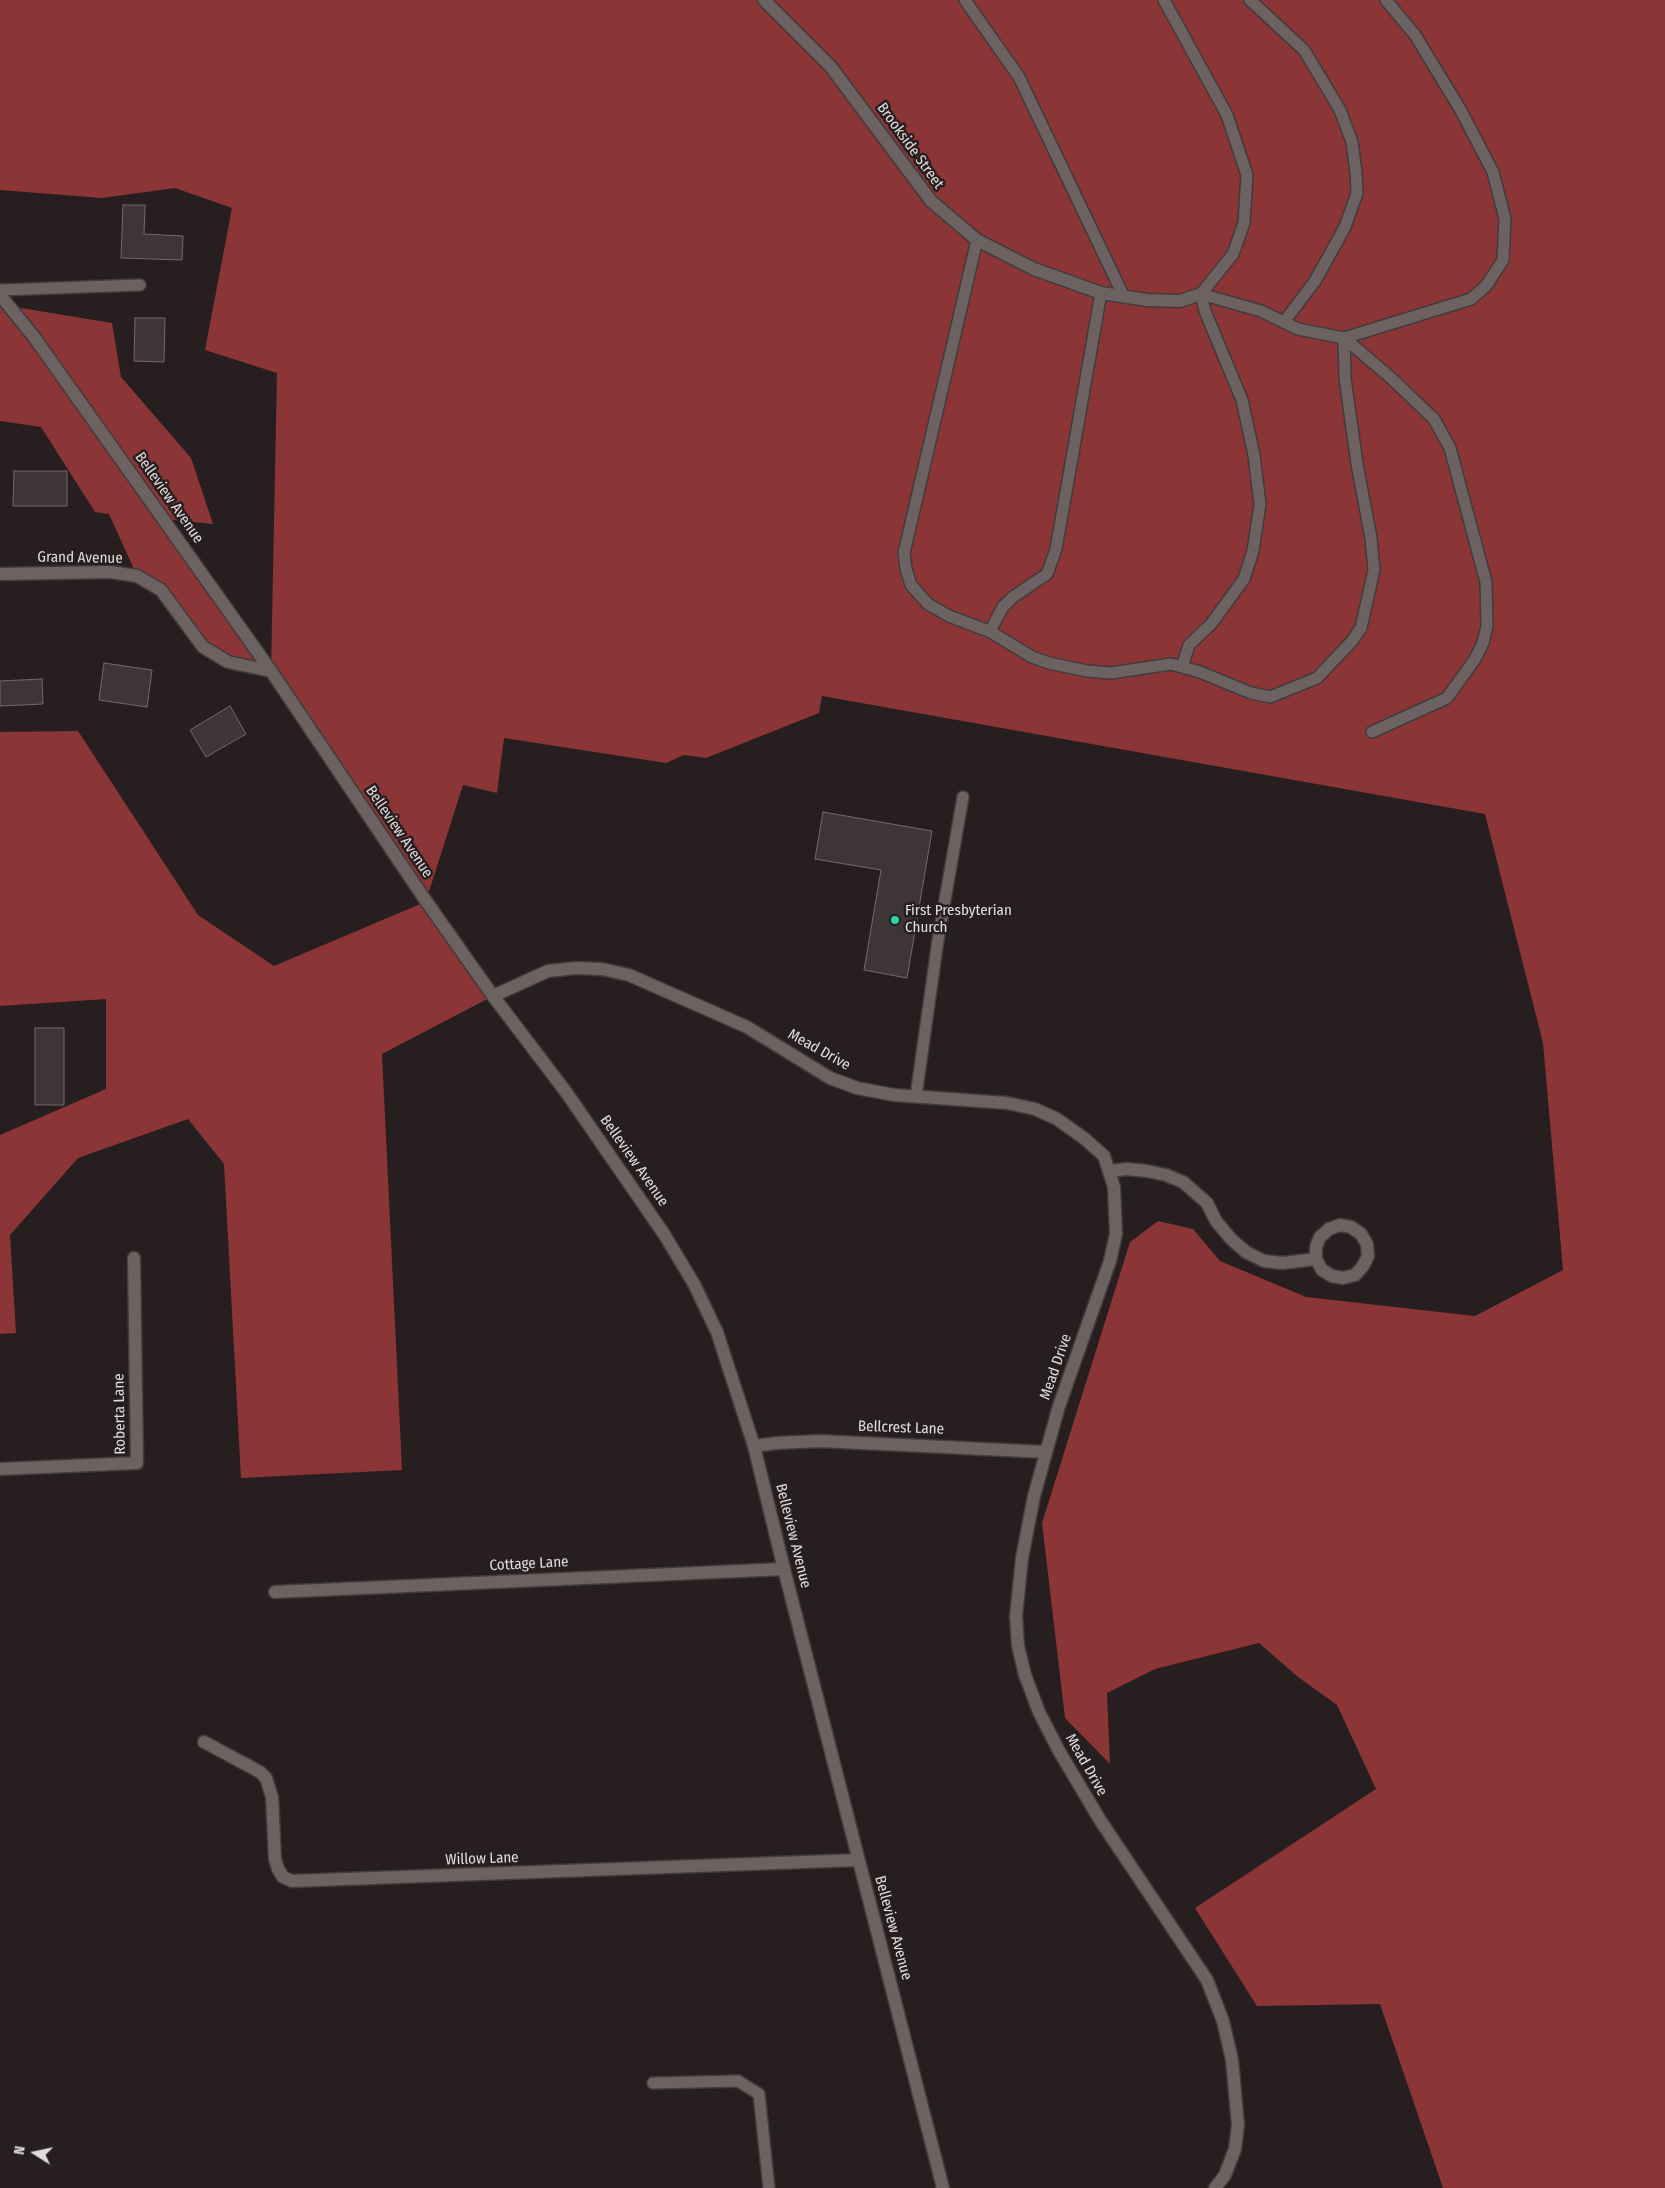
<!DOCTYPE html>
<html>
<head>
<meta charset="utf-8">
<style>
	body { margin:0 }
	#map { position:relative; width:1665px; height:2188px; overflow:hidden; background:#271f1f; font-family:"Fira Sans Condensed",sans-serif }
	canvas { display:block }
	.north { position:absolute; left:10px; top:2128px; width:50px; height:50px; -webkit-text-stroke:4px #271f1f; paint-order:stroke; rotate:280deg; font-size:14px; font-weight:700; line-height:20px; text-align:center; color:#e1dbdb }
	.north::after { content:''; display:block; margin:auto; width:18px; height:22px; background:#e1dbdb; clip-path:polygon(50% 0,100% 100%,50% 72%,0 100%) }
</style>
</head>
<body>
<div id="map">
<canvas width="1665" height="2188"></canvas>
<div class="north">N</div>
</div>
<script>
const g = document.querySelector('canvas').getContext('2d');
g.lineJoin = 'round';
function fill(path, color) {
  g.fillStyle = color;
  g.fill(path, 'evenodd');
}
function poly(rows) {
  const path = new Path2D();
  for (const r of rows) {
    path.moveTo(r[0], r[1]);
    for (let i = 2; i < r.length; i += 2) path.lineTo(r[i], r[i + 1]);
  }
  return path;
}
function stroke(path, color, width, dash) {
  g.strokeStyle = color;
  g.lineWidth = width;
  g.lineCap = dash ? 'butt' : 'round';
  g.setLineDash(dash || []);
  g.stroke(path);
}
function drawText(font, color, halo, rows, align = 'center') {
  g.font = font + ' "Fira Sans Condensed",sans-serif';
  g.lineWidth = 5;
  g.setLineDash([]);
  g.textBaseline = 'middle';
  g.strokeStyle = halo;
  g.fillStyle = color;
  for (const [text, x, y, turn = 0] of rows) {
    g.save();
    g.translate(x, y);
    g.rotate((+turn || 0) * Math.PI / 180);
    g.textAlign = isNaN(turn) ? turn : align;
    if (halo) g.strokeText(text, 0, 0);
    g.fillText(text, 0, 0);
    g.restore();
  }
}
fill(poly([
	[0,0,1665,0,1665,2188,1443,2188,1380,2004,1257,2006,1195,1908,1376,1789,1337,1705,1298,1677,1259,1643,1155,1669,1107,1693,1110,1764,1065,1718,1042,1523,1130,1242,1158,1221,1193,1229,1220,1261,1306,1297,1475,1316,1563,1270,1543,1043,1485,814,822,696,819,713,706,758,684,755,666,763,504,738,497,793,463,785,426,901,493,996,382,1054,402,1470,241,1478,224,1164,188,1119,78,1158,10,1235,16,1333,0,1334,0,1135,106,1089,106,999,0,1006,0,732,78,731,198,915,274,966,425,902,271,671,203,647,161,590,137,576,109,514,95,512,41,427,0,421,0,295,9,306,112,323,121,377,191,458,213,524,164,519,271,670,277,373,205,350,232,208,175,188,102,198,0,190]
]), '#8b3536');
const building = poly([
	[123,205,145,205,144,234,183,236,182,260,121,258,123,205],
	[135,318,165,318,164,362,134,361,135,318],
	[14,471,67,471,67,506,13,506,14,471],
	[104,663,152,670,147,707,99,700,104,663],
	[42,679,43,704,0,706,0,681,42,679],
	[230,706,246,734,206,757,190,730,230,706],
	[823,812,932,831,907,978,864,970,881,870,815,859,823,812],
	[35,1028,64,1028,64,1105,35,1105,35,1028]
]);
fill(building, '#3e3636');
stroke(building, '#736a69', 1);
const service = poly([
	[965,0,1019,77,1124,297],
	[1164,0,1227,115,1247,175,1244,223,1233,254,1201,294],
	[1250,0,1304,50,1340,110,1352,142,1356,172,1357,193,1345,227,1315,281,1284,322],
	[977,240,904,553,906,569,911,585,928,604,949,616,991,632,1032,657,1049,663,1087,671,1111,673,1171,664,1200,672,1251,693,1270,697,1317,678,1352,641,1361,628,1374,570,1371,538,1357,464,1345,378,1344,338],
	[0,290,140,285],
	[1201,294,1261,311,1298,329,1344,338,1471,299,1486,286,1503,260,1505,219,1493,172,1460,109,1415,35,1386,0],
	[1344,338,1390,377,1434,419,1450,448,1486,582,1487,626,1483,643,1475,659,1447,698,1372,732],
	[990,631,1003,607,1013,597,1047,574,1056,549,1101,293],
	[1182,667,1189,645,1211,624,1244,579,1253,551,1260,504,1254,455,1242,400,1205,311,1201,294],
	[916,1096,938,940,963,797],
	[653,2083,738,2081,759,2094,769,2188]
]);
const minor = poly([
	[764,0,831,67,931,201,977,240,1034,269,1101,293,1147,300,1180,301,1201,294],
	[0,574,110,572,137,576,161,590,203,647,228,662,271,671],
	[493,996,548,971,576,968,602,969,629,975,747,1027,830,1078,857,1088,894,1095,1007,1103,1035,1109,1057,1119,1085,1139,1104,1156,1114,1187,1116,1234,1110,1261,1059,1406,1034,1496,1022,1558,1016,1616,1018,1646,1025,1675,1039,1712,1059,1751,1100,1820,1207,1980,1223,2021,1232,2060,1238,2125,1235,2149,1225,2175,1215,2188],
	[1109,1171,1127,1169,1147,1171,1166,1175,1183,1182,1207,1203,1216,1221,1231,1239,1246,1252,1264,1261,1283,1263,1316,1259,1322,1270,1332,1276,1343,1278,1355,1275,1363,1266,1368,1256,1367,1244,1361,1234,1351,1227,1340,1225,1329,1229,1320,1237,1316,1247,1316,1259],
	[754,1446,777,1443,820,1441,1046,1452],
	[0,1469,137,1463,134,1258],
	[275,1592,784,1569],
	[204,1742,260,1772,266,1778,272,1797,275,1859,278,1869,283,1877,292,1881,858,1860]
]);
const tertiary = poly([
	[0,295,34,337,271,671,426,901,493,996,566,1092,664,1234,694,1284,717,1332,754,1446,784,1569,943,2188]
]);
stroke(service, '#423b3b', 14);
stroke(minor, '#423b3b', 15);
stroke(tertiary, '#423b3b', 15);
stroke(service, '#6b6261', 11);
stroke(minor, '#6b6261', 12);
stroke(tertiary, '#6b6261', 12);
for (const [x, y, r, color] of [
	[895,920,5,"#2bd5ac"]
]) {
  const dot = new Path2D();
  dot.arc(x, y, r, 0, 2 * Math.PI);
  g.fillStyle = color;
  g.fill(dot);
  stroke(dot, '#271f1f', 2);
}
drawText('15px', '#e1dbdb', '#271f1f', [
	["Brookside Street",910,146,54],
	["Belleview Avenue",169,498,55],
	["Grand Avenue",80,558,1],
	["Belleview Avenue",399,832,56],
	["Mead Drive",819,1050,29],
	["Belleview Avenue",634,1161,55],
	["Mead Drive",1056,1367,-71],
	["Roberta Lane",120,1414,-91],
	["Bellcrest Lane",901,1428,2],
	["Belleview Avenue",793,1536,76],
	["Cottage Lane",529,1564,-3],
	["Mead Drive",1086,1765,60],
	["Willow Lane",482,1859,-2],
	["Belleview Avenue",893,1928,75]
]);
drawText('15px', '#e1dbdb', '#271f1f', [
	["First Presbyterian",905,911],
	["Church",905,928]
], 'left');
</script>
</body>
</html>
